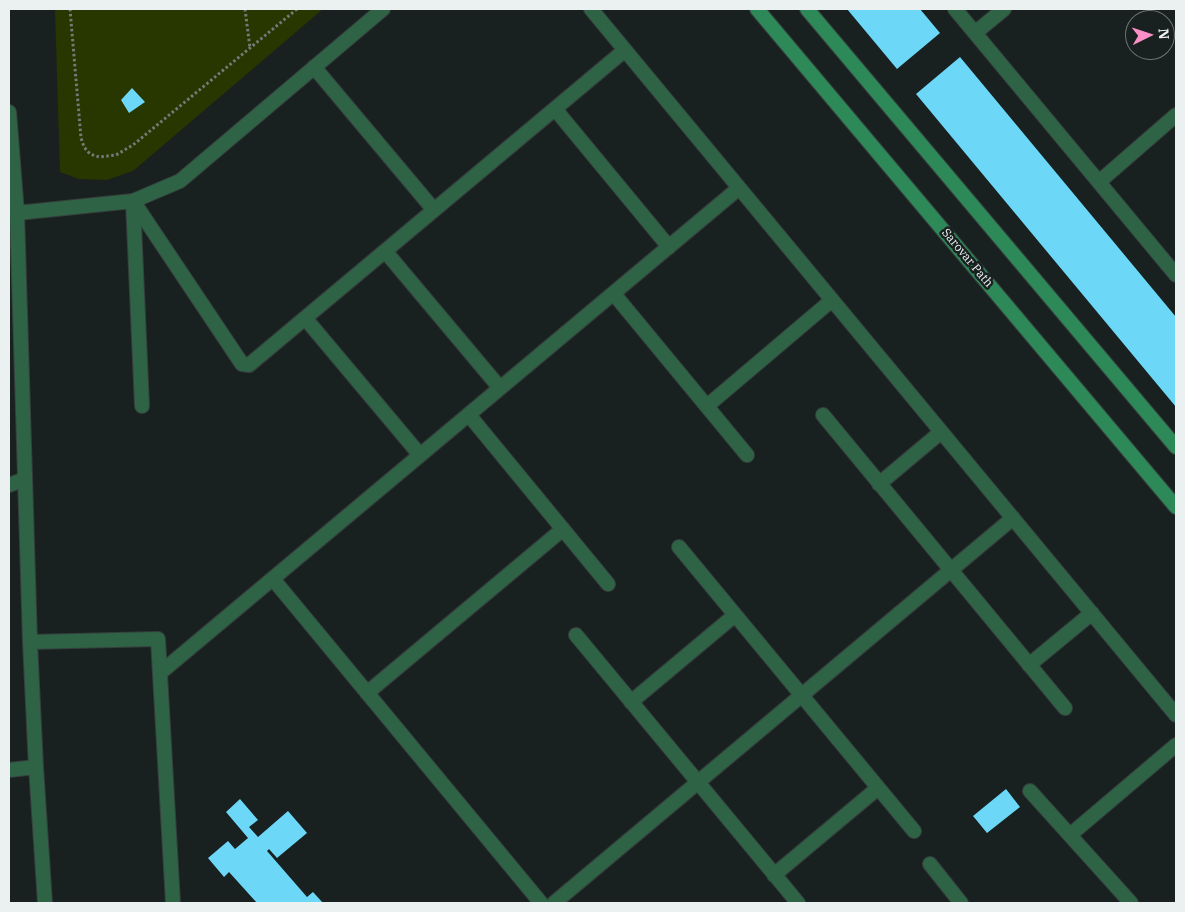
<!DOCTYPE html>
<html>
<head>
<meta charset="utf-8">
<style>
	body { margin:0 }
	#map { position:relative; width:1185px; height:912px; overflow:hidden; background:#182120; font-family:"IBM Plex Serif",serif }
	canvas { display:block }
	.frame { position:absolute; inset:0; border:10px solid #ebf1f0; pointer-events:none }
	.north { position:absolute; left:1125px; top:10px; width:50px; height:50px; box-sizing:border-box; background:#182120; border:1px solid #6c7473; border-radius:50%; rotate:86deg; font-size:14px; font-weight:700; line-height:20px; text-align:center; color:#ebf1f0 }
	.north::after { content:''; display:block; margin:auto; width:18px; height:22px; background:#fa8fc8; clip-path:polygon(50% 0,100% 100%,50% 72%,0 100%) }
</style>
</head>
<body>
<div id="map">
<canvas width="1185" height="912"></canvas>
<div class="frame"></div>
<div class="north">N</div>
</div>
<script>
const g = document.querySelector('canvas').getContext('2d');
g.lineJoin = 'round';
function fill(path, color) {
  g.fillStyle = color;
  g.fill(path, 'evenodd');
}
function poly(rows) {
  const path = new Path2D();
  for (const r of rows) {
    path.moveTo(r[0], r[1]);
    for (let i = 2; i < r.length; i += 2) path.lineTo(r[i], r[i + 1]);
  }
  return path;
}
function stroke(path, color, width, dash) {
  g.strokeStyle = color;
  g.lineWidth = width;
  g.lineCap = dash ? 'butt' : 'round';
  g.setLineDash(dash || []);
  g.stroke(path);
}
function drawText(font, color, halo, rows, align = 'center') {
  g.font = font + ' "IBM Plex Serif",serif';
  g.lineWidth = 5;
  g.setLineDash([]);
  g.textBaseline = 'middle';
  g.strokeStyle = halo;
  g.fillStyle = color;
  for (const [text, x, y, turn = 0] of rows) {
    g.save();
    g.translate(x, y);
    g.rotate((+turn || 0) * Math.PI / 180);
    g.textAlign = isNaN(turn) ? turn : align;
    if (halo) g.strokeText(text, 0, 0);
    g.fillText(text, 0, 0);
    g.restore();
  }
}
fill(poly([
	[55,9,323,9,133,171,107,180,79,179,60,172]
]), '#283700');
fill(poly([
	[847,9,920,9,940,33,897,69],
	[960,57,1176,317,1176,407,916,94],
	[132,88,145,102,129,113,121,100],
	[1006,789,1020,807,987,833,973,816],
	[240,799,258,820,249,827,258,837,288,811,307,833,277,858,269,849,267,851,307,897,313,892,323,903,257,903,229,872,224,877,208,858,228,841,235,849,248,838,226,812]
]), '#6cd7f7');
const minor = poly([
	[591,9,1176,715],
	[955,9,1176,275],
	[975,33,1004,9],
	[314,67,434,210],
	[555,109,669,247],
	[9,112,17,213,30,642,36,767,45,903],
	[1099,182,1176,115],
	[133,201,242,364,249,365,625,50],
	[133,202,142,406],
	[17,213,133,201,180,181,383,9],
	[385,251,500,388],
	[614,294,747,455],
	[305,318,420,455],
	[707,406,832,300],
	[469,415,608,584],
	[823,415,1065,708],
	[879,484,941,432],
	[9,485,25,479],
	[679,547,914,831],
	[273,579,541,903],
	[576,635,798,903],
	[30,642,158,639,173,903],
	[1029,665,1092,613],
	[160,673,739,188],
	[367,693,563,529],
	[631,702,735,615],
	[9,770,36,767],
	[1030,791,1131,903],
	[1070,835,1176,745],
	[930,864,961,903],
	[774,875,878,788],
	[554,903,1013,518]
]);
const secondary = poly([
	[757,9,1176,507],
	[807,9,1176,447]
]);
stroke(minor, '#363e3d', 16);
stroke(secondary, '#363e3d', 16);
stroke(poly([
	[70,9,81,138,84,147,90,154,99,157,116,155,133,145,297,9],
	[245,9,250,48]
]), '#737a79', 3, [2.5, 2.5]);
stroke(minor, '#2e6345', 14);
stroke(secondary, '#2e8959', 14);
drawText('12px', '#ebf1f0', '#182120', [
	["Sarovar Path",967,258,50]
]);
</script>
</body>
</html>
